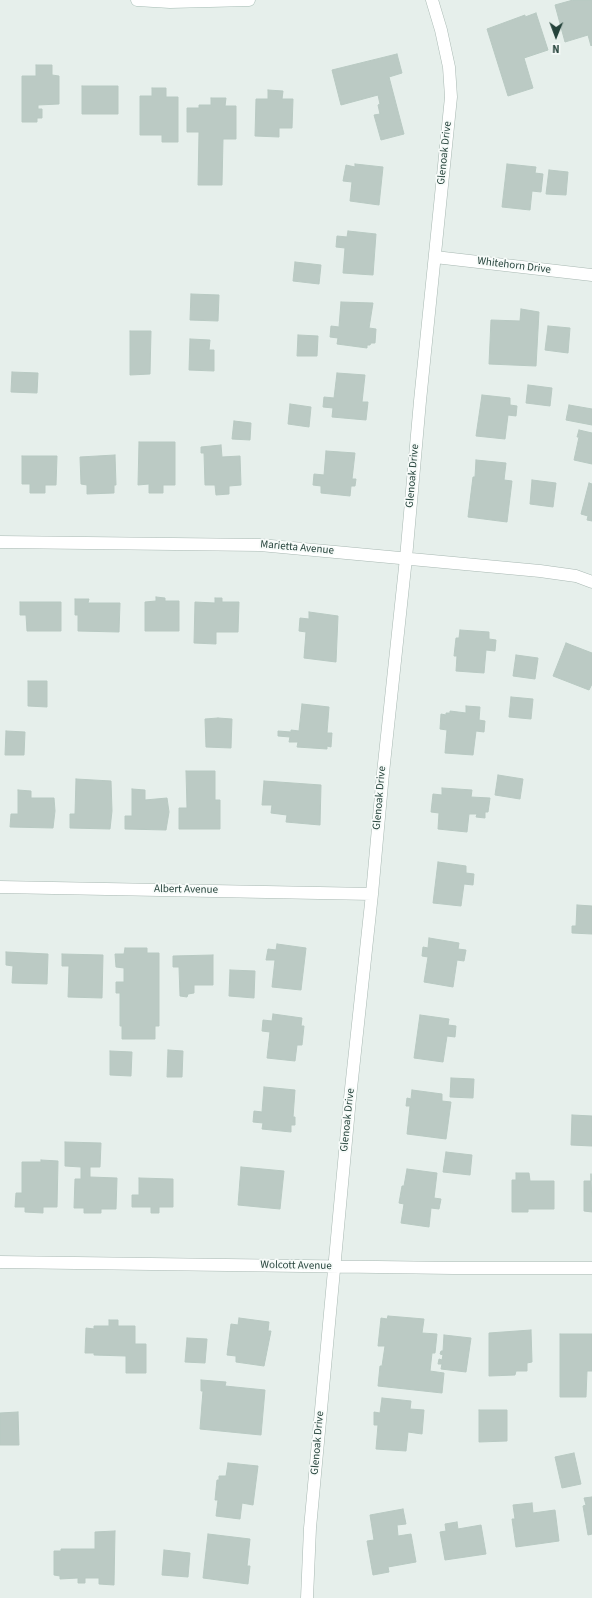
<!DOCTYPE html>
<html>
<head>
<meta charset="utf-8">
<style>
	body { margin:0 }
	#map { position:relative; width:592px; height:1598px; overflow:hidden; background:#e6efeb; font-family:"Source Sans 3",sans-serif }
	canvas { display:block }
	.north { position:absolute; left:536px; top:16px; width:40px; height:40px; -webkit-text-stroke:3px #f7fbf9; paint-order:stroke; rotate:181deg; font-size:11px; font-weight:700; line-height:16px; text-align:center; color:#24423a }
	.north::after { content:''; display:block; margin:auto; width:14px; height:18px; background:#24423a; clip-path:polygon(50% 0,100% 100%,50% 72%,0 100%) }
</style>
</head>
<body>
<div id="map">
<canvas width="592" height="1598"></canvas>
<div class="north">N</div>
</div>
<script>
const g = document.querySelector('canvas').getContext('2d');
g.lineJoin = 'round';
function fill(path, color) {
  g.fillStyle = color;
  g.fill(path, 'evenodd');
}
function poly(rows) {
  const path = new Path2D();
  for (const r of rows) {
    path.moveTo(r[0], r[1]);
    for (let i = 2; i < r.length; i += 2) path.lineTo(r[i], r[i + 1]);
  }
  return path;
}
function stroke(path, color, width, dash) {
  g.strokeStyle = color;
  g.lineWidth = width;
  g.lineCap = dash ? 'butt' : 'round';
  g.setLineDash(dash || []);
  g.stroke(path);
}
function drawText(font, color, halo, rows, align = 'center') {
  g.font = font + ' "Source Sans 3",sans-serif';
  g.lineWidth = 3.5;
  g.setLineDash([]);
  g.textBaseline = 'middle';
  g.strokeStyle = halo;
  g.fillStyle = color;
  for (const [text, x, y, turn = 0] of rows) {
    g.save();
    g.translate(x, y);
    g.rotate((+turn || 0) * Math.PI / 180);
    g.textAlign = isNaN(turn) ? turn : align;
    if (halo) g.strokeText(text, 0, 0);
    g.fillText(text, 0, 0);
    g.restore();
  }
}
const building = poly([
	[573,0,592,0,592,45,591,46,588,35,565,42,555,5,573,0],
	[536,13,548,50,524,58,533,88,508,96,487,29,525,15,525,17,536,13],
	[397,54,402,73,389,77,404,134,381,140,374,115,380,114,378,105,380,104,378,95,341,105,332,70,397,54],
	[36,65,52,65,52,75,59,76,59,104,38,105,38,109,42,109,42,118,37,118,37,122,22,122,22,76,36,76,36,65],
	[82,86,118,86,118,114,82,114,82,86],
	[152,88,166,88,166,97,178,97,178,142,162,142,162,135,140,135,140,96,152,96,152,88],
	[268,90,283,91,282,99,293,99,292,128,279,128,279,137,255,136,256,99,268,99,268,90],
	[211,98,226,98,225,106,236,106,236,139,223,139,222,185,198,185,199,132,187,132,187,108,199,108,199,105,211,105,211,98],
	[355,164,383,167,379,205,350,201,352,182,343,181,346,165,355,167,355,164],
	[507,164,536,167,535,173,543,174,541,192,532,191,530,210,502,207,507,164],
	[549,170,568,172,566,195,546,194,549,170],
	[348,231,376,234,373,275,343,273,345,248,336,247,337,236,347,237,348,231],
	[295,262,321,265,319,284,293,281,295,262],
	[191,294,219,295,218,321,190,320,191,294],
	[341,302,373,303,369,328,376,329,375,343,371,343,370,345,367,345,367,348,337,344,338,338,330,337,331,326,339,327,341,302],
	[521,309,539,312,536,366,489,364,491,320,520,321,521,309],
	[548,326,570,328,568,353,545,350,548,326],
	[130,331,151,331,150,374,130,375,130,331],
	[298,335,318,336,317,356,297,356,298,335],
	[190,339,210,340,209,350,214,350,214,371,189,370,190,339],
	[12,372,38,373,37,393,11,392,12,372],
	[337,373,365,375,362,402,368,402,366,420,332,417,333,408,323,407,324,397,334,398,337,373],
	[528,385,552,388,550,406,526,403,528,385],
	[482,395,510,398,510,405,517,406,516,416,508,415,505,439,476,436,482,395],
	[290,404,311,407,309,427,288,424,290,404],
	[569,405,592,409,592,425,566,420,569,405],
	[234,421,251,423,250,440,232,439,234,421],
	[579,430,592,433,592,464,574,460,579,437,577,437,579,430],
	[139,442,175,442,175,485,163,485,163,493,149,493,149,484,138,485,139,442],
	[221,445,222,457,240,456,241,485,229,486,229,494,216,495,215,485,205,485,204,453,201,453,201,447,221,445],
	[326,451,355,453,352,479,356,479,355,486,351,486,350,496,321,493,321,486,313,485,314,474,324,475,326,451],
	[115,455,116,485,114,485,114,493,87,494,87,485,81,484,80,457,115,455],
	[22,456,57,456,56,485,45,485,45,493,30,493,30,484,22,484,22,456],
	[476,460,506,463,504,480,512,481,507,522,468,517,473,477,475,477,476,460],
	[532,480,556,483,553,507,530,504,532,480],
	[589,483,592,484,592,521,587,520,588,516,581,514,589,483],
	[156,597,165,598,165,601,179,601,179,631,145,631,145,602,156,601,156,597],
	[215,598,222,598,222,602,239,602,238,632,216,632,216,644,194,643,195,602,215,603,215,598],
	[75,599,89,599,88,603,120,603,119,632,78,631,78,615,75,615,75,599],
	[20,602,61,602,61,631,27,631,26,615,20,615,20,602],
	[309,612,338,616,336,662,304,658,306,632,299,631,300,618,309,619,309,612],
	[460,630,489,632,489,639,496,640,495,651,486,650,484,673,456,671,457,656,454,656,456,638,459,638,460,630],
	[566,643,592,653,592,684,589,690,553,676,566,643],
	[516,655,538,658,535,679,513,676,516,655],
	[28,681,47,681,47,707,28,706,28,681],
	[511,697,533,699,531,719,509,717,511,697],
	[302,704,329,707,327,733,332,733,331,747,327,746,327,749,297,747,298,742,289,742,290,737,278,736,278,731,291,732,291,730,299,731,302,704],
	[466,706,480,707,479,720,485,721,484,732,476,731,473,755,445,753,447,730,440,729,441,714,446,715,446,713,450,713,450,711,466,713,466,706],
	[218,718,232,719,231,748,206,747,205,719,218,718],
	[6,731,25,732,24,755,5,755,6,731],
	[186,771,215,771,215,800,220,800,220,829,179,829,179,808,187,808,186,771],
	[498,775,523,779,520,799,495,795,498,775],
	[76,779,111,781,112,811,110,829,70,828,70,814,75,814,76,779],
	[264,781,321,785,320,825,286,822,287,815,271,813,272,805,262,805,264,781],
	[442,788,472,790,471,797,490,798,488,812,485,812,485,818,476,817,477,814,469,814,467,832,438,829,439,813,431,812,433,794,442,795,442,788],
	[132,789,145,790,145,800,167,798,169,812,166,830,125,829,125,816,132,816,132,789],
	[18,790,31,791,31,798,54,798,55,811,53,828,10,827,11,814,18,814,18,790],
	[438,862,466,866,466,873,474,874,473,885,464,884,461,906,433,903,438,862],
	[577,905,592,906,592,934,572,933,572,926,576,926,577,905],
	[429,938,459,943,458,949,466,950,464,961,457,960,453,987,424,982,428,957,422,956,423,947,428,948,429,938],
	[277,944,306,948,301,990,272,987,275,960,266,960,268,949,276,950,277,944],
	[125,948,147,948,147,953,159,953,159,1026,155,1026,155,1039,122,1039,122,1026,120,1026,120,993,116,993,116,982,124,982,124,968,116,967,115,954,124,954,125,948],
	[6,952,48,954,47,984,12,983,13,966,6,965,6,952],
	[62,954,103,955,102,998,68,997,69,966,62,966,62,954],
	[213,955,213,985,194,985,194,993,188,994,187,997,180,996,179,967,173,967,173,956,213,955],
	[230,970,255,971,254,998,229,996,230,970],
	[273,1014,302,1018,301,1026,304,1026,302,1045,297,1045,295,1061,267,1058,270,1032,262,1031,263,1020,272,1021,273,1014],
	[420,1015,449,1019,448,1025,456,1026,455,1037,447,1036,443,1062,414,1058,420,1015],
	[168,1050,183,1051,182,1077,167,1077,168,1050],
	[110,1051,132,1052,131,1076,110,1075,110,1051],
	[451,1078,474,1079,473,1098,450,1097,451,1078],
	[264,1087,295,1090,293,1117,295,1117,295,1125,291,1125,291,1132,262,1129,263,1123,253,1122,254,1111,262,1112,264,1087],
	[412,1090,442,1094,442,1101,451,1102,446,1139,407,1134,410,1106,406,1106,407,1098,411,1099,412,1090],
	[572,1115,592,1116,592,1146,571,1145,572,1115],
	[65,1142,101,1143,100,1167,90,1167,90,1177,117,1178,116,1209,101,1209,101,1213,84,1213,84,1208,74,1208,75,1179,81,1179,81,1167,65,1166,65,1142],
	[446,1152,472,1155,470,1175,443,1172,446,1152],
	[41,1160,58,1161,57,1207,43,1207,43,1213,25,1212,25,1207,15,1207,16,1193,22,1193,22,1162,41,1162,41,1160],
	[241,1167,284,1171,280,1209,238,1205,241,1167],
	[407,1169,437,1173,434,1198,441,1199,439,1209,431,1208,429,1227,401,1223,404,1204,399,1203,402,1186,404,1186,407,1169],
	[516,1173,529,1173,530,1181,554,1181,554,1209,528,1209,528,1212,512,1212,512,1180,516,1180,516,1173],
	[591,1174,592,1212,584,1211,584,1181,591,1181,591,1174],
	[139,1178,173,1179,173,1207,159,1207,159,1213,151,1213,151,1207,132,1207,132,1195,139,1195,139,1178],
	[388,1316,424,1319,422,1333,437,1334,435,1353,432,1353,430,1371,444,1373,442,1393,378,1386,380,1366,382,1366,385,1346,378,1346,381,1318,387,1319,388,1316],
	[239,1318,269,1322,268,1331,271,1331,264,1366,236,1362,236,1356,227,1355,231,1324,238,1325,239,1318],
	[109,1320,118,1320,118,1326,135,1326,135,1344,146,1344,146,1373,126,1373,126,1356,94,1355,94,1353,85,1353,86,1328,94,1329,94,1326,109,1326,109,1320],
	[531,1330,532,1362,527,1363,527,1371,516,1371,515,1375,489,1376,489,1333,531,1330],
	[560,1334,592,1334,592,1371,587,1371,586,1397,560,1397,560,1334],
	[444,1335,471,1338,466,1372,441,1369,442,1364,438,1364,439,1359,442,1360,443,1355,440,1354,441,1351,443,1351,444,1335],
	[187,1338,207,1339,205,1363,185,1362,187,1338],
	[201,1380,226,1382,225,1386,265,1390,261,1435,200,1429,203,1391,201,1391,201,1380],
	[382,1398,411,1401,410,1409,424,1410,422,1434,408,1432,406,1451,376,1449,378,1425,374,1425,374,1412,380,1413,382,1398],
	[479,1410,507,1410,507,1441,479,1442,479,1410],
	[18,1412,19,1445,0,1445,0,1413,18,1412],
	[574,1453,581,1484,562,1488,555,1457,574,1453],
	[228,1463,258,1466,253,1505,242,1503,240,1519,216,1516,218,1500,215,1500,217,1480,219,1480,219,1476,226,1476,228,1463],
	[592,1497,592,1534,588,1535,583,1506,586,1505,584,1498,592,1497],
	[532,1503,533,1513,555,1510,559,1541,516,1547,512,1519,515,1519,513,1505,532,1503],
	[403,1509,406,1524,397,1525,398,1536,411,1534,416,1562,388,1567,389,1572,373,1575,367,1541,374,1540,370,1515,403,1509],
	[457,1522,458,1529,481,1525,486,1554,445,1560,440,1532,446,1531,445,1524,457,1522],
	[115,1531,114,1585,99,1584,99,1578,85,1578,85,1583,78,1583,78,1578,60,1579,60,1576,54,1575,54,1551,61,1551,61,1549,95,1549,95,1532,115,1531],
	[208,1534,250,1539,247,1566,250,1566,248,1584,203,1578,208,1534],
	[164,1550,190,1553,188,1577,162,1575,164,1550]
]);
fill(building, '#bbcac4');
stroke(building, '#b8c9c2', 1);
const street = poly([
	[435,257,592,275],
	[0,542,260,545,540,571,576,576,592,582],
	[0,887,372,894],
	[0,1262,453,1268,592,1268],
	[307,1598,310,1528,350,1098,372,894,383,773,406,558,420,401,451,97,449,67,441,30,432,0]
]);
const secondary = poly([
	[137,0,170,2,249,0]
]);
stroke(street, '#a8b8b2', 13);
stroke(secondary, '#a4bbb3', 13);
stroke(street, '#fff', 12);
stroke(secondary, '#fff', 12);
drawText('11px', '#24423a', '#f7fbf9', [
	["Glenoak Drive",445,153,-84],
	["Whitehorn Drive",514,266,7],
	["Glenoak Drive",413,476,-85],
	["Marietta Avenue",297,548,5],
	["Glenoak Drive",380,798,-85],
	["Albert Avenue",186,890,1],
	["Glenoak Drive",348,1120,-84],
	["Wolcott Avenue",296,1266,1],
	["Glenoak Drive",318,1443,-85]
]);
</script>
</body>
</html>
